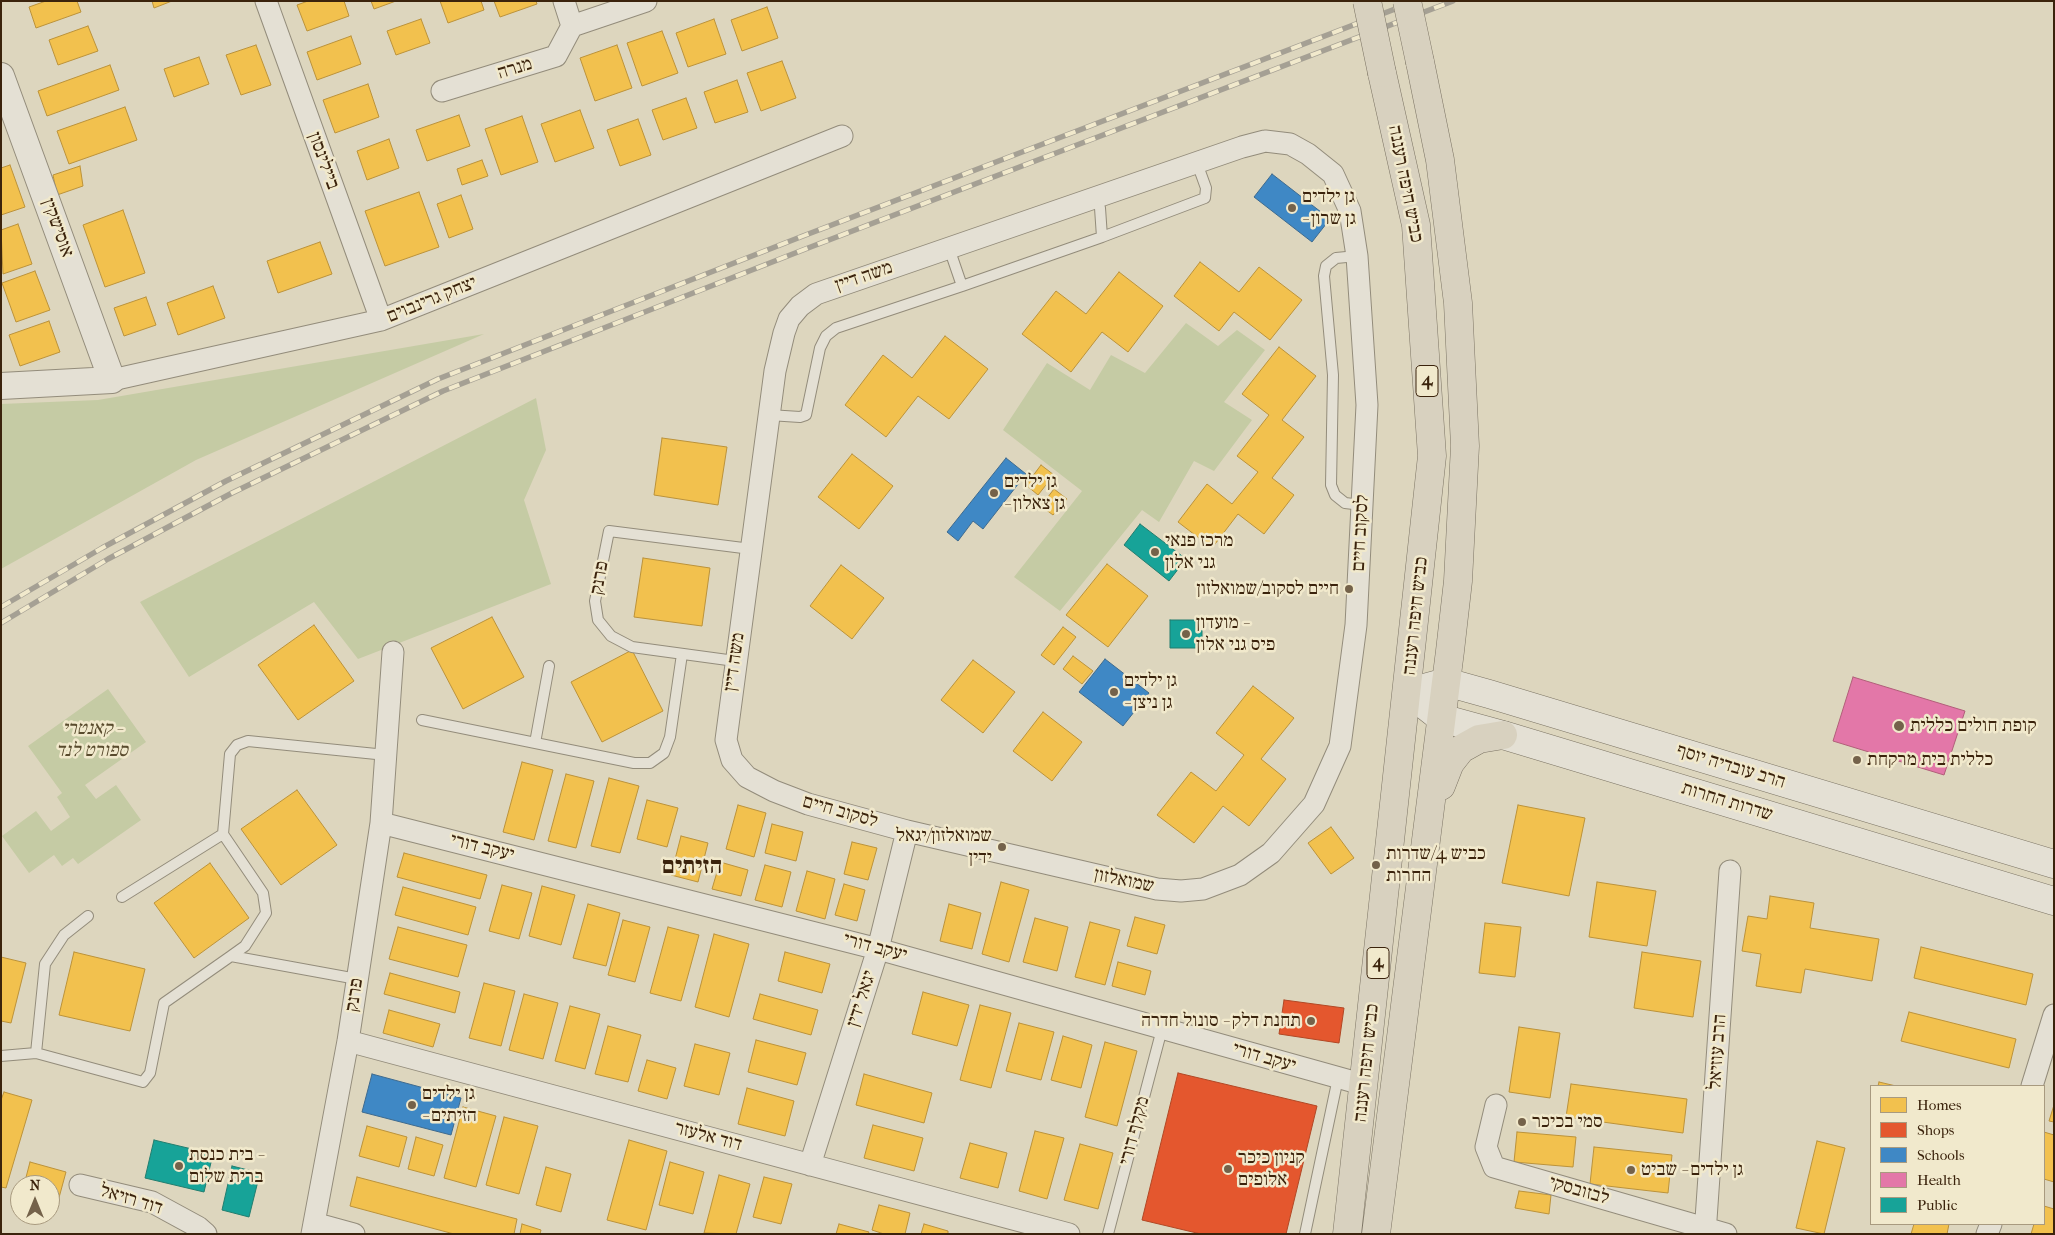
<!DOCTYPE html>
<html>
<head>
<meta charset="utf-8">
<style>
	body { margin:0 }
	#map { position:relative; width:2055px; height:1235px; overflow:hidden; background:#ddd6be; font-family:"IM FELL French Canon",serif }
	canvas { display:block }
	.frame { position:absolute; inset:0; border:2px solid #3b230c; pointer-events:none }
	.legend { position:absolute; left:1870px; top:1085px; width:175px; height:140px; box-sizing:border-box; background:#f1e9cc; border:1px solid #a89a7f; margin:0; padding:6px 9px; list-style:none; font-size:15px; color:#3b230c }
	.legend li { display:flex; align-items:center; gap:10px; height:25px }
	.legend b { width:25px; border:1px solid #a89a7f }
	.north { position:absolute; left:10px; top:1175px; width:50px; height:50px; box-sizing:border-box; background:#f1e9cc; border:1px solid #a89a7f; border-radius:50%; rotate:0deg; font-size:14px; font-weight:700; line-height:20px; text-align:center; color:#3b230c }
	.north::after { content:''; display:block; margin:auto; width:18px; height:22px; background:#74624a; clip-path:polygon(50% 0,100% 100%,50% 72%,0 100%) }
</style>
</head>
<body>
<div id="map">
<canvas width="2055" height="1235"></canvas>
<div class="frame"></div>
<ul class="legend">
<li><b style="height:14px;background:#f2c14e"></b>Homes</li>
<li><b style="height:14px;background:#e4572e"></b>Shops</li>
<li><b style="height:14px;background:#3f88c5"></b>Schools</li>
<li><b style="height:14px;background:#e377a8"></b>Health</li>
<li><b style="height:14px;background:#17a398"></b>Public</li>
</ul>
<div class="north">N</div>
</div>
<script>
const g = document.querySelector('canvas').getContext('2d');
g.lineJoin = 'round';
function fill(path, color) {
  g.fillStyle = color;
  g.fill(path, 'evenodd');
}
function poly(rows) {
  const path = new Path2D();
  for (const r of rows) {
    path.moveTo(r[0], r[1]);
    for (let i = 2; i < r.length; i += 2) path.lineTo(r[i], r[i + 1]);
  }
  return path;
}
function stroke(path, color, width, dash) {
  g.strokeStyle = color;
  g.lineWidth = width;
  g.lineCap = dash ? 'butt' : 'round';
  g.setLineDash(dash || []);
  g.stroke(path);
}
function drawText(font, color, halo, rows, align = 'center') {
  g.font = font + ' "IM FELL French Canon","Frank Ruhl Libre",serif';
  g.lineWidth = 5;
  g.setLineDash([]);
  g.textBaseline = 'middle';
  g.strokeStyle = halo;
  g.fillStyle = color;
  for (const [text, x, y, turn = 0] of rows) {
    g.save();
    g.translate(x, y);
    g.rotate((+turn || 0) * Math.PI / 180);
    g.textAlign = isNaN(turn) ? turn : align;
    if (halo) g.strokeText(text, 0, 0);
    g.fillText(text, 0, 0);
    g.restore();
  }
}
fill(poly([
	[1186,323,1218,346,1237,330,1265,350,1224,402,1252,420,1214,471,1194,461,1159,522,1142,510,1060,611,1014,577,1082,491,1003,430,1047,363,1090,390,1111,355,1145,373],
	[484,334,196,460,1,569,1,404,98,400],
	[536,398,546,450,524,500,551,584,358,659,314,602,189,677,140,602],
	[108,689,146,742,85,785,96,799,116,785,141,820,78,864,73,858,62,866,54,855,29,873,2,836,36,811,51,831,70,817,57,797,62,793,28,746]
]), '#c5cba4');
const homes = poly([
	[46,1,77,1,81,12,36,28,29,7,46,1],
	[152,1,172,1,154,8,152,1],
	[308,1,344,1,349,16,307,31,297,5,308,1],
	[371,1,396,1,374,9,371,1],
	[440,1,481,1,484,10,448,23,440,1],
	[494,1,536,1,537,4,500,17,494,1],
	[767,7,778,38,742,51,731,20,767,7],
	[421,19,430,43,396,55,387,31,421,19],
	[714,19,726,54,688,67,676,33,714,19],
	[88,26,98,51,58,65,49,40,88,26],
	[662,31,678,73,642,86,627,43,662,31],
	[351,36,361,64,317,80,307,52,351,36],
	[256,45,271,85,241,95,226,55,256,45],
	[617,45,632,88,595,101,580,58,617,45],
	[199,57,209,84,174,97,164,69,199,57],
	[782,61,796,98,761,111,747,73,782,61],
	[110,65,119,90,47,116,38,91,110,65],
	[737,80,748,112,715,123,704,92,737,80],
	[368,84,379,117,335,133,323,100,368,84],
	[686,98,697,128,663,140,652,110,686,98],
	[125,107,137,140,69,164,57,131,125,107],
	[580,110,594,148,555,162,541,124,580,110],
	[459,115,470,146,427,161,416,130,459,115],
	[522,116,538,162,501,175,485,129,522,116],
	[638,119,651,155,620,166,607,130,638,119],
	[389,139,399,168,367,180,357,151,389,139],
	[482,160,488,176,462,185,457,169,482,160],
	[10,165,25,207,1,215,1,168,10,165],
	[80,166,83,186,57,195,53,175,80,166],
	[419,192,439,247,385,266,365,211,419,192],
	[461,195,473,229,449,238,437,204,461,195],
	[123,210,145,273,105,287,83,225,123,210],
	[18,224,32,264,3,274,1,230,18,224],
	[320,242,332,274,278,293,267,261,320,242],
	[1200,262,1239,292,1259,267,1302,300,1270,340,1234,312,1219,331,1174,296,1200,262],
	[35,271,50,310,16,322,2,283,35,271],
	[1119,272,1163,306,1128,352,1102,332,1071,372,1022,334,1056,291,1086,314,1119,272],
	[213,286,225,318,178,335,167,303,213,286],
	[146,297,156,325,124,336,114,308,146,297],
	[49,321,60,352,20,366,9,335,49,321],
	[945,336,988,369,949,419,918,396,886,437,845,405,883,355,912,378,945,336],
	[1279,347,1316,376,1282,420,1304,437,1272,478,1294,495,1264,534,1238,514,1212,548,1178,522,1207,484,1232,504,1258,472,1237,456,1269,415,1242,394,1279,347],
	[662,438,727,447,718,505,654,495,662,438],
	[852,454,893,486,859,529,818,497,852,454],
	[1041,465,1054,475,1038,495,1026,485,1041,465],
	[1054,489,1067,499,1053,515,1041,506,1054,489],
	[643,558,710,568,702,626,634,617,643,558],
	[1107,564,1148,596,1108,647,1066,615,1107,564],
	[841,565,884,598,852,639,810,606,841,565],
	[492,617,524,677,463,709,431,648,492,617],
	[314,625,354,681,298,720,258,665,314,625],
	[1063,627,1076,637,1054,665,1041,655,1063,627],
	[632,650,663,711,602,742,571,682,632,650],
	[1073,656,1093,671,1082,684,1063,669,1073,656],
	[973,660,1015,692,983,733,941,700,973,660],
	[1253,686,1294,718,1261,759,1286,779,1249,826,1223,806,1194,843,1157,815,1191,772,1216,791,1244,755,1216,733,1253,686],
	[1043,712,1082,742,1052,781,1013,751,1043,712],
	[522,762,553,770,534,840,503,832,522,762],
	[566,774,594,781,576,848,548,841,566,774],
	[609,778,639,786,620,853,591,846,609,778],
	[297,790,337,845,281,885,241,829,297,790],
	[647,800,678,808,667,847,637,839,647,800],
	[738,805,766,813,754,857,726,849,738,805],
	[1518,805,1585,818,1569,896,1502,883,1518,805],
	[772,824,803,832,796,861,765,853,772,824],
	[1331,827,1354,858,1331,874,1308,843,1331,827],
	[681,836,708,843,698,882,671,875,681,836],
	[852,842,877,848,868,880,844,874,852,842],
	[404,853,487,875,480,899,397,877,404,853],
	[720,862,748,870,741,896,712,889,720,862],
	[210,863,249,918,194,958,154,903,210,863],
	[765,865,791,872,782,907,755,900,765,865],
	[807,871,835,879,825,919,796,911,807,871],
	[1001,882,1029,890,1009,962,982,954,1001,882],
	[1597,882,1656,891,1647,946,1589,937,1597,882],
	[844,884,865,890,857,921,835,915,844,884],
	[502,885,532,893,519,939,489,931,502,885],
	[542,886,575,895,561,945,529,936,542,886],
	[403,887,476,907,468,935,395,915,403,887],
	[1770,896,1814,903,1810,928,1879,939,1872,981,1805,969,1801,993,1756,986,1761,954,1742,951,1748,916,1767,919,1770,896],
	[588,904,620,913,606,966,573,958,588,904],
	[949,904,981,913,972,949,940,941,949,904],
	[1135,917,1165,925,1157,954,1127,946,1135,917],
	[1035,918,1068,927,1057,971,1023,962,1035,918],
	[623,920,650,927,635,982,608,975,623,920],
	[1090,922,1120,930,1105,985,1075,977,1090,922],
	[1485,923,1521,927,1515,977,1479,973,1485,923],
	[398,927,467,945,458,977,389,959,398,927],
	[668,927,699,935,681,1001,650,993,668,927],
	[714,934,749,944,729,1017,695,1007,714,934],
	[1921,947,2033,974,2026,1005,1914,978,1921,947],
	[74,952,145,969,130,1031,59,1015,74,952],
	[785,952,830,964,822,993,778,981,785,952],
	[1642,952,1701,961,1693,1017,1634,1008,1642,952],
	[1,957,26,963,11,1023,1,1021,1,957],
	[1118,962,1151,971,1145,995,1112,986,1118,962],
	[390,973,460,992,455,1013,384,994,390,973],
	[484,983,515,991,501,1046,469,1038,484,983],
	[923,992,969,1005,957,1046,912,1034,923,992],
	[524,994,558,1003,543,1059,509,1050,524,994],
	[760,994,818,1010,811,1035,753,1019,760,994],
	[980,1005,1011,1013,991,1088,960,1080,980,1005],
	[570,1006,600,1014,585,1069,555,1061,570,1006],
	[389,1010,440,1024,433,1047,383,1033,389,1010],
	[1909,1012,2016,1039,2009,1068,1901,1041,1909,1012],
	[1019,1023,1054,1032,1041,1080,1006,1071,1019,1023],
	[608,1026,641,1035,628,1082,595,1074,608,1026],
	[1519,1027,1560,1033,1550,1098,1509,1092,1519,1027],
	[1063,1036,1092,1045,1081,1088,1051,1080,1063,1036],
	[756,1040,806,1053,797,1085,748,1072,756,1040],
	[1105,1042,1137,1051,1117,1126,1085,1117,1105,1042],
	[695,1044,730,1053,719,1095,684,1086,695,1044],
	[647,1060,676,1068,667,1099,638,1091,647,1060],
	[864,1074,932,1093,924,1123,856,1105,864,1074],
	[1879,1082,1896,1086,1878,1086,1879,1082],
	[1571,1084,1687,1099,1683,1133,1566,1117,1571,1084],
	[747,1088,794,1101,785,1136,738,1124,747,1088],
	[4,1092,32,1100,6,1188,1,1187,1,1100,4,1092],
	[2054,1105,2054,1122,2049,1121,2054,1105],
	[463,1107,496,1116,476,1187,444,1178,463,1107],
	[504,1117,538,1126,519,1194,486,1185,504,1117],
	[873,1125,923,1138,914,1171,864,1158,873,1125],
	[367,1126,407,1137,399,1167,359,1156,367,1126],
	[1035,1131,1064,1138,1047,1199,1019,1191,1035,1131],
	[1517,1132,1576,1137,1573,1167,1514,1162,1517,1132],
	[2044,1132,2054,1135,2054,1182,2044,1179,2044,1132],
	[416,1137,443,1145,434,1176,408,1169,416,1137],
	[629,1140,667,1151,646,1230,607,1220,629,1140],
	[1817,1141,1845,1148,1824,1234,1796,1228,1817,1141],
	[970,1143,1007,1153,998,1188,960,1178,970,1143],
	[1080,1144,1113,1153,1098,1209,1064,1200,1080,1144],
	[1594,1147,1672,1155,1668,1193,1590,1184,1594,1147],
	[30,1162,66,1172,57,1205,50,1203,50,1185,24,1185,30,1162],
	[670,1162,704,1172,693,1214,659,1205,670,1162],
	[546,1167,571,1174,561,1212,536,1205,546,1167],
	[719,1175,750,1184,736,1234,704,1233,719,1175],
	[357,1177,517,1219,514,1234,454,1234,350,1206,357,1177],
	[764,1177,792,1184,781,1224,753,1217,764,1177],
	[1519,1191,1551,1195,1549,1214,1515,1208,1519,1191],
	[879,1205,910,1213,905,1234,884,1234,872,1230,879,1205],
	[2044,1206,2054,1209,2054,1234,2031,1234,2034,1224,2044,1224,2044,1206],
	[522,1224,541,1230,540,1234,520,1234,522,1224],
	[839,1224,869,1232,868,1234,836,1234,839,1224],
	[924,1224,948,1231,948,1234,921,1234,924,1224],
	[1914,1224,1949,1224,1947,1234,1911,1234,1914,1224]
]);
fill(homes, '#f2c14e');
stroke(homes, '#bb923a', 1);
const shops = poly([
	[1284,1000,1344,1008,1339,1043,1279,1034,1284,1000],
	[1178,1073,1317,1106,1286,1234,1201,1234,1142,1220,1178,1073]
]);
fill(shops, '#e4572e');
stroke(shops, '#b14724', 1);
const schools = poly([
	[1272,174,1330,219,1312,242,1254,197,1272,174],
	[1006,458,1026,474,983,529,973,521,958,541,947,532,1006,458],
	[1105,659,1149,693,1123,726,1079,692,1105,659],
	[372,1074,461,1098,451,1135,362,1112,372,1074]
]);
fill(schools, '#3f88c5');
stroke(schools, '#3e6a8e', 1);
const health = poly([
	[1853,677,1965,711,1944,775,1833,741,1853,677]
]);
fill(health, '#e377a8');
stroke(health, '#b15e79', 1);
const public = poly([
	[1140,524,1186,559,1169,581,1124,545,1140,524],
	[1170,620,1202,620,1202,648,1170,648,1170,620],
	[154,1140,213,1154,204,1192,145,1178,154,1140],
	[232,1166,260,1173,249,1217,222,1210,232,1166]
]);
fill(public, '#17a398');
stroke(public, '#227d6e', 1);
const service = poly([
	[1102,237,1205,198,1206,188,1197,163],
	[1357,256,1336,258,1326,266,1324,276,1333,375,1331,485,1335,495,1345,503,1362,505],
	[962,286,1102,237,1100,208,1095,198],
	[769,415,800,417,806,415,820,348,826,336,836,328,962,286,949,248],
	[735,661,632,647,611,636,598,620,595,601,609,531,751,549],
	[422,720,634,763,650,763,664,753,670,737,682,654],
	[535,743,549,666],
	[223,834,263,893,266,913,245,946,231,956],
	[122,897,223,834,230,754,237,745,248,741,386,755],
	[36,1053,45,964,64,935,88,916],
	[1,1056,36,1053,143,1082,150,1073,164,1003,231,956,357,979],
	[1108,1234,1162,1029],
	[1305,1234,1338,1078]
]);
const minor = poly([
	[266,1,381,320],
	[564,1,572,26],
	[442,91,556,56,572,26,646,1],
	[1265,141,1290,144,1308,154,1333,174,1350,211,1357,256,1367,405,1356,625,1340,746,1314,804,1271,853,1240,875,1203,889,1181,891,1157,889,907,831,808,804,774,791,747,777,732,760,726,740,775,371,784,333,789,319,800,306,816,294,1242,147,1265,141],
	[112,380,381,320,842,136],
	[381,823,878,949,1365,1085],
	[348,1041,1069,1234],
	[2032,1086,2054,1015],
	[1496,1105,1486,1147,1494,1167,1726,1234],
	[810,1165,878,949,907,831],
	[80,1185,152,1202,198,1227,206,1234],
	[314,1223,354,1234],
	[312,1234,348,1041,381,823,393,652],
	[1705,1234,1730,871],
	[1987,1234,1991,1224]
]);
const tertiary = poly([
	[1,76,112,380,1,386]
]);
const secondary = poly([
	[1424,688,1446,682,1489,694,2054,864],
	[1408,692,1441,718,1503,735,2054,901]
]);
const trunk = poly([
	[1441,786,1450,763,1461,749,1479,739,1503,735],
	[1347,1234,1432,456,1416,225,1382,73],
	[1376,1234,1450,651,1458,581,1465,446,1458,303,1440,160,1420,62]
]);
stroke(service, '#938c7b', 12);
stroke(minor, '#938c7b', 23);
stroke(tertiary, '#938c7b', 28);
stroke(secondary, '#7c7464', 29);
stroke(trunk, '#7c7464', 29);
stroke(service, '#e4e0d4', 10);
stroke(minor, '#e4e0d4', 21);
stroke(tertiary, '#e4e0d4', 26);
stroke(secondary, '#e4e0d4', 28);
stroke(trunk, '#d8d1bf', 28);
const rail = poly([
	[1,607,102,548,226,481,438,379,803,236,1416,1],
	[1,623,108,559,232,493,443,391,808,248,1453,1]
]);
stroke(rail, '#a5a094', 5.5);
stroke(rail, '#f1e9cc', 4, [11]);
const trunkBridge = poly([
	[1367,1,1382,73],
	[1407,1,1420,62]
]);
stroke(trunkBridge, '#7c7464', 29, []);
stroke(trunkBridge, '#d8d1bf', 28);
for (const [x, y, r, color] of [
	[1292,208,5,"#74624a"],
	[994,493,5,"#74624a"],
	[1155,552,5,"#74624a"],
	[1349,589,5,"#74624a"],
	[1186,634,5,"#74624a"],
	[1114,692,5,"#74624a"],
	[1899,726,6,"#74624a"],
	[1857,760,5,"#74624a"],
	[1002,847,5,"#74624a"],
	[1376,865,5,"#74624a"],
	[1311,1021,5,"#74624a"],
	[412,1105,5,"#74624a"],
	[1522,1122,5,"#74624a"],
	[179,1166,5,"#74624a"],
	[1228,1169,5,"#74624a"],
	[1631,1170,5,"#74624a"]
]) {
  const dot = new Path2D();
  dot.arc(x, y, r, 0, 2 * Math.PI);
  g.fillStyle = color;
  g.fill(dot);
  stroke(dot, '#f1e9cc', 2);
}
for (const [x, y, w] of [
	[1427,381,22],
	[1378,963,22]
]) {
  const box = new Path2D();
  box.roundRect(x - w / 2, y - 15.5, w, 31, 4);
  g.fillStyle = '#f1e9cc';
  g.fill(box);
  stroke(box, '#3b230c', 1);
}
drawText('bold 18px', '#3b230c', null, [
	["4",1427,381],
	["4",1378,963]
]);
drawText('19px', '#3b230c', '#f1e9cc', [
	["מנרה",515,69,-17],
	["ביילינסון",323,161,70],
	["כביש חיפה רעננה",1405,184,79],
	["אוסישקין",57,228,70],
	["משה דיין",864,277,-19],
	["יצחק גרינבוים",432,300,-22],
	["לסקוב חיים",1361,533,-87],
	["פרנק",600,578,-80],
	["כביש חיפה רעננה",1416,616,-84],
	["משה דיין",735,662,-82],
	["הרב עובדיה יוסף",1731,767,17],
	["שדרות החרות",1727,802,17],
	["לסקוב חיים",840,812,16],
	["יעקב דורי",482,848,14],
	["שמואלזון",1124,881,12],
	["יעקב דורי",875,948,15],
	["פרנק",355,995,-81],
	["יגאל ידין",862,999,-72],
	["הרב עוזיאל",1718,1052,-86],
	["יעקב דורי",1264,1058,16],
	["כביש חיפה רעננה",1367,1063,-84],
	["מקלף דורי",1135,1131,-75],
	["דוד אלעזר",708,1137,15],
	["לבזובסקי",1579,1191,16],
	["דוד רזיאל",131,1200,17]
]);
drawText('19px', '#3b230c', '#f1e9cc', [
	["גן ילדים",1302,197],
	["- גן שרון",1302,219],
	["גן ילדים",1004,482],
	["- גן צאלון",1004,504],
	["מרכז פנאי",1165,541],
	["גני אלון",1165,563],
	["חיים לסקוב/שמואלזון",1339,589,"right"],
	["מועדון -",1196,623],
	["פיס גני אלון",1196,645],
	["גן ילדים",1124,681],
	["- גן ניצן",1124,703],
	["קופת חולים כללית",1910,726],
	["כללית בית מרקחת",1867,760],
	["שמואלזון/יגאל",992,836,"right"],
	["ידין",992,858,"right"],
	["כביש 4/שדרות",1386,854],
	["החרות",1386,876],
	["תחנת דלק - סונול חדרה",1301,1021,"right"],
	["גן ילדים",422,1094],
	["- הזיתים",422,1116],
	["סמי בכיכר",1532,1122],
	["בית כנסת -",189,1155],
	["ברית שלום",189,1177],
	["קניון כיכר",1238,1158],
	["אלופים",1238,1180],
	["גן ילדים - שביט",1641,1170]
], 'left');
drawText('italic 19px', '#594b2d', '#f1e9cc', [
	["קאנטרי -",92,729],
	["ספורט לנד",92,751]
]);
drawText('bold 24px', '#3b230c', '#f1e9cc', [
	["הזיתים",692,867]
]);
</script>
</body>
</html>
